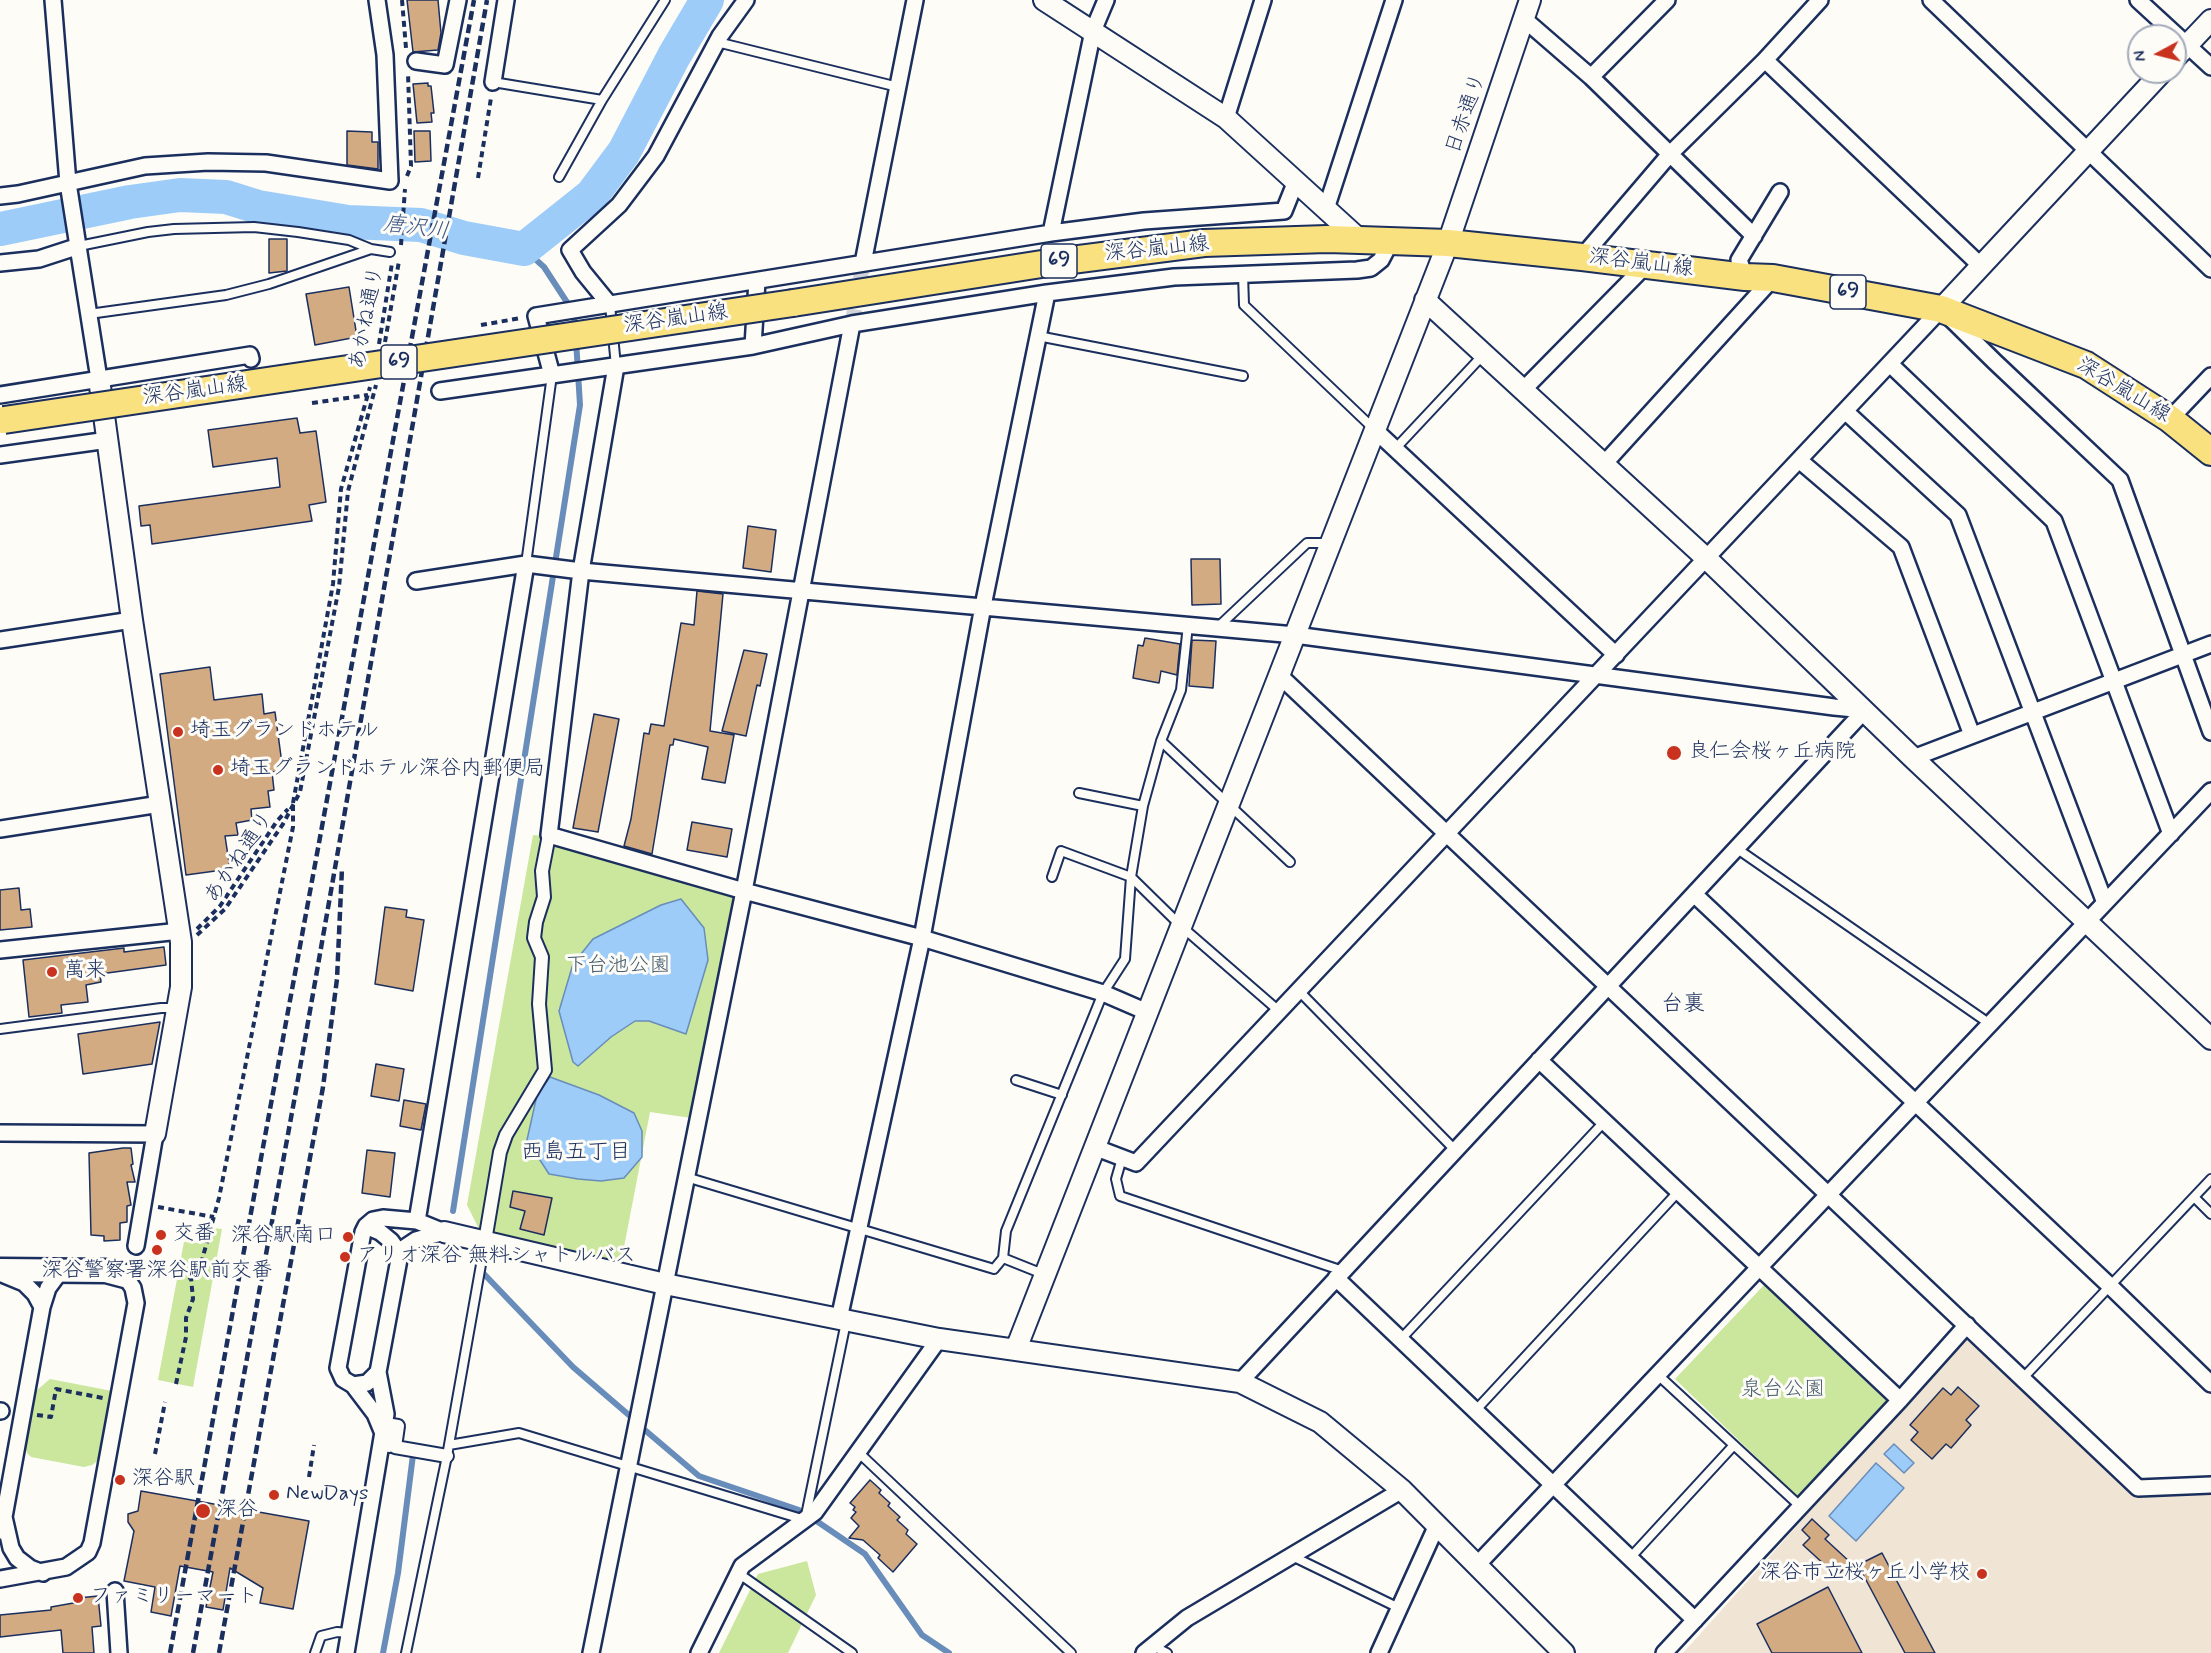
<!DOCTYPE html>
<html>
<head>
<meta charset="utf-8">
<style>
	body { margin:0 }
	#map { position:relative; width:2211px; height:1653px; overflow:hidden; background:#fdfcf7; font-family:Mynerve,sans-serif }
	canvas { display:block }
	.north { position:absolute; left:2127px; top:24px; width:60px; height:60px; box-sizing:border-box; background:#fdfcf7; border:2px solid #a3aaba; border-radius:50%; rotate:263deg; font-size:16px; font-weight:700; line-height:24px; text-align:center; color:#1b2f5e }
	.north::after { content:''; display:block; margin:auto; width:21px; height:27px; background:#c8321e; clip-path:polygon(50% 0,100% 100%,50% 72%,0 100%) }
</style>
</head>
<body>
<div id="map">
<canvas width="2211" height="1653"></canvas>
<div class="north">N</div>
</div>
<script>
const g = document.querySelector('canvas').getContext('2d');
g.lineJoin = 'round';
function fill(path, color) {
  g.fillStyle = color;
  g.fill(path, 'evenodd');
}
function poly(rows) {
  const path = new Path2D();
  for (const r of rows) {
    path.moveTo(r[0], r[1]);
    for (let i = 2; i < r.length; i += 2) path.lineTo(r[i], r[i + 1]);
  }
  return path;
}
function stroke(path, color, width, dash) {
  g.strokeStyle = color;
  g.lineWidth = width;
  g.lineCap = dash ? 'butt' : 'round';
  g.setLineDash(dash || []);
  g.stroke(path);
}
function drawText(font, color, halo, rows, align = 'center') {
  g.font = font + ' Mynerve,"Klee One",sans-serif';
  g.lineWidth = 6;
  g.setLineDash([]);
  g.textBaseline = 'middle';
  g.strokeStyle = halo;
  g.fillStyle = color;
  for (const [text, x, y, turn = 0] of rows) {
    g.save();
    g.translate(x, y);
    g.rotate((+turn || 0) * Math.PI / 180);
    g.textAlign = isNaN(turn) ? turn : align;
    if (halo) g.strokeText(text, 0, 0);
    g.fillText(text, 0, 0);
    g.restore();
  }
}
fill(poly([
	[1966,1337,2136,1495,2211,1491,2211,1653,1683,1653]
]), '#f0e4d4');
fill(poly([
	[533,835,558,837,744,891,698,1119,650,1112,619,1273,485,1241,467,1205],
	[202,1227,222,1229,193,1387,158,1380,184,1242,199,1243],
	[1765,1284,1890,1400,1802,1501,1675,1379],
	[50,1379,112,1391,99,1460,92,1465,84,1467,31,1457,27,1453,25,1447,36,1391],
	[807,1561,816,1595,788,1653,719,1653,758,1574]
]), '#cbe69d');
const water = poly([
	[681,899,704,928,708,960,686,1034,649,1021,635,1021,611,1037,578,1066,573,1062,559,1011,573,964,593,939,661,905,681,899],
	[550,1077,599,1095,634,1113,642,1131,642,1157,624,1178,601,1181,578,1179,549,1174,527,1140,537,1095,550,1077],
	[1894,1444,1914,1463,1904,1473,1884,1454,1894,1444],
	[1876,1463,1904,1488,1856,1541,1829,1516,1876,1463]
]);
fill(water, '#9dccf8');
stroke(water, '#698dba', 1.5);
stroke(poly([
	[524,249,544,267,574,313,575,330],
	[453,1211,580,405,576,340],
	[485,1275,573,1367,630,1416],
	[646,1431,699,1476,799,1510],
	[815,1520,865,1554,922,1635,949,1653],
	[383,1653,398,1573,413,1455]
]), '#698dba', 6);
stroke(poly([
	[0,229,130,202,180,195,226,197,258,207,348,222,421,225,464,238,524,249,592,195,624,152,674,56,707,0]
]), '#9dccf8', 34);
const building = poly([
	[407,0,438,0,441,33,438,50,413,52,407,0],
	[428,83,428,86,431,86,434,113,431,113,432,122,417,123,413,84,428,83],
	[347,131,372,132,372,142,378,142,378,169,347,165,347,131],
	[414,131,430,131,431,161,415,162,414,131],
	[269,239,287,239,287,271,269,273,269,239],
	[349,287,357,337,315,345,306,294,349,287],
	[297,418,300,433,316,431,326,502,309,505,312,521,152,544,150,525,141,526,139,506,280,487,277,458,213,467,208,430,297,418],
	[748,526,776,530,771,572,743,568,748,526],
	[1191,559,1220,559,1221,604,1192,605,1191,559],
	[697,591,723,594,710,731,734,735,725,783,702,779,708,747,674,739,673,745,670,745,652,854,624,846,631,819,644,733,649,734,651,724,664,726,681,623,694,625,697,591],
	[1145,638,1180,644,1177,675,1161,671,1159,683,1133,678,1138,645,1143,646,1145,638],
	[1192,640,1216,641,1213,688,1189,686,1192,640],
	[744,650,767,654,760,686,757,685,746,736,722,731,744,650],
	[210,667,214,700,262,694,264,714,275,712,283,771,272,772,274,790,268,791,270,807,251,809,252,820,236,823,238,835,225,836,230,869,186,875,160,674,210,667],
	[594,714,619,719,598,832,573,828,594,714],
	[692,822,732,829,727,857,687,850,692,822],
	[19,888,21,910,30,909,32,927,0,930,0,890,19,888],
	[385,907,407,910,406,917,424,920,413,991,375,984,385,907],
	[164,947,166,965,100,974,101,982,86,985,88,1002,61,1005,62,1013,29,1017,23,960,124,948,124,952,164,947],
	[160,1022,152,1064,83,1074,78,1034,160,1022],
	[376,1064,404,1069,399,1101,371,1096,376,1064],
	[404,1100,426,1104,421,1130,400,1126,404,1100],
	[123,1148,131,1148,133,1164,131,1165,135,1182,127,1182,131,1205,127,1206,127,1222,120,1223,120,1240,104,1241,104,1236,91,1235,89,1153,123,1148],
	[367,1150,395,1153,390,1197,362,1193,367,1150],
	[513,1191,552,1198,544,1235,520,1229,525,1211,510,1207,513,1191],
	[1958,1387,1979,1406,1966,1420,1971,1425,1951,1448,1946,1444,1932,1459,1911,1440,1918,1432,1910,1425,1943,1388,1951,1395,1958,1387],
	[870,1480,881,1490,879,1493,890,1503,888,1506,900,1517,897,1520,908,1530,906,1534,917,1544,893,1572,878,1558,880,1555,863,1540,849,1538,859,1526,851,1518,856,1512,853,1510,855,1507,850,1503,870,1480],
	[141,1491,309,1521,293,1609,260,1603,263,1588,230,1568,223,1610,206,1607,213,1572,180,1566,171,1616,151,1612,155,1587,124,1581,134,1531,128,1522,128,1514,138,1511,141,1491],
	[1812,1519,1829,1535,1825,1539,1850,1562,1837,1576,1803,1545,1810,1538,1802,1530,1812,1519],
	[1882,1553,1935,1653,1905,1653,1858,1565,1882,1553],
	[1828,1587,1862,1653,1772,1653,1757,1624,1828,1587],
	[98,1596,101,1626,92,1627,94,1653,63,1653,61,1630,0,1637,0,1615,51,1610,51,1607,79,1602,78,1598,98,1596]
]);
fill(building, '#d2ab83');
stroke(building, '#1b2f5e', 1.5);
stroke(poly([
	[852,324,863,263]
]), '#d0d3d8', 15, [15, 8]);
const service = poly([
	[717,42,898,87],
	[493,82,602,100],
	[559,177,602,100,665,0],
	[79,246,148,232,174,229,254,227,298,232,349,240,371,249,390,252],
	[1243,274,1244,305,1375,430],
	[610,305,616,366],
	[89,314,226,295,269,284,371,249],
	[1038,336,1243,376],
	[1395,449,1483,355],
	[526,564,552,375],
	[1218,627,1307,543,1328,543],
	[1161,741,1290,862],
	[1079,793,1143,806],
	[1736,848,1990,1024],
	[1052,877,1061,851,1131,877,1181,926,1279,1011],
	[1298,990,1455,1150],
	[0,1029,161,1008,177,1008],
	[1016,1080,1062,1095],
	[1122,1158,1116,1179,1120,1196,1343,1271],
	[686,1177,994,1269,1003,1258],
	[2194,1197,2211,1214],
	[1043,1274,1003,1258,1006,1231,1103,993,1125,959,1131,877,1143,806,1161,741,1181,690,1188,625],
	[1401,1339,1604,1122],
	[1658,1375,1801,1507],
	[2023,1378,2211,1179],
	[1475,1411,1678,1192],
	[449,1445,519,1433,805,1520,846,1322],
	[858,1452,1071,1653],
	[1292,1556,1399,1608],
	[1630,1558,1734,1445],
	[738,1573,852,1653],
	[1153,1646,1167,1653],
	[315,1653,321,1636,337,1632,349,1633],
	[406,1653,447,1456,485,1242]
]);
const pedestrian = poly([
	[485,1241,500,1152,506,1135,545,1070,539,1004,542,957,534,938,536,922,544,897,542,871,549,835],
	[380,1444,389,1446,392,1425,398,1426,395,1447,447,1456]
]);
const minor = poly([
	[53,0,68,183,99,379],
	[1931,0,2211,269],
	[2138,0,2211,67],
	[1524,19,1591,77,1754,236],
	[1765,60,1981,266],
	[416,61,445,65,458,0],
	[1591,77,1667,0],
	[493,82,506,0],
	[1226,118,1263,0],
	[0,196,18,194,145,166,208,162,266,163,390,181,385,55,377,0],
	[1326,209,1394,0],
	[1051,233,1093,31,1106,0],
	[1582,257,1670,154,1765,60,1820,0],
	[0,263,39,259,79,246],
	[863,263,915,0],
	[1745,277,1739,260,1780,192],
	[610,305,583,272,570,250,619,205,656,156,720,36,746,0],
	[753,346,757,281],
	[1890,364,2054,521,2171,834],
	[616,366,581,571,549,835,744,891,922,938,1103,993,1147,1012],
	[552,375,536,316,1051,233,1144,221,1284,211,1296,181],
	[1523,390,1645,266],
	[440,391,753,346,852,324,1047,293,1174,277,1357,270,1371,268,1381,260,1391,241],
	[0,395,250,355,251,359],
	[1845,411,1958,515,2105,903],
	[2170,419,2211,376],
	[1376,431,1616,655],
	[0,455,108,440],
	[1799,460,1901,547,1972,735],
	[1604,464,1773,278],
	[416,581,526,564,581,571,1295,635,1834,707,1865,710],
	[0,640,132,620],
	[1279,675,2138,1488,2211,1485],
	[1913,758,2211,644],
	[0,829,160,804],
	[1694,894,2110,1286,2211,1384],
	[0,950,180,931],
	[1539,1060,1900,1400],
	[0,1133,155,1134,136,1246],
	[1094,1147,1136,1163,1941,309,1995,362,2120,480,2211,732],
	[383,1218,417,1221,444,1232,416,1240,404,1248,400,1254,378,1372,367,1383,353,1385,343,1379,338,1368,363,1232,366,1226,373,1220,383,1218],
	[417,1221,526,564],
	[366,1226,380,1232,391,1241,400,1254],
	[2,1274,24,1283,35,1294,42,1307],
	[1336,1278,1695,1620],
	[839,1319,922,938,983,606,1047,293],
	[1240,1382,1865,710],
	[353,1385,375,1414,382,1431],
	[0,1411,1,1411],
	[4,1517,11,1548,17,1558,30,1568,43,1573],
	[0,1531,4,1517,42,1307,48,1288,62,1269],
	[1477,1565,2211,791],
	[0,1579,66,1567,88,1552,92,1543,136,1303,133,1288,125,1276],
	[115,1591,119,1653],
	[346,1653,386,1414,378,1372],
	[591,1653,744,891,852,324],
	[699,1653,742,1566,815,1512,939,1339],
	[1144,1653,1187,1618,1402,1490],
	[1379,1653,1437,1525],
	[1664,1653,1900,1400,1967,1325]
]);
const tertiary = poly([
	[1044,0,1226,118,1360,240],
	[2175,58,2211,20],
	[1425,300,1707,559,1913,758,2211,1039],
	[1941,309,2162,72],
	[99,379,132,620,181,942,181,987,155,1134],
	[444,1232,665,1284,939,1339,1240,1382,1320,1422,1402,1490,1564,1653],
	[1016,1349,1448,243,1530,0]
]);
const secondary = poly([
	[0,1270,106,1271,125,1276]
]);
const primary = poly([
	[793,303,1048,263,1204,243,1327,239,1360,240,1448,243,1582,257,1745,277,1773,278,1941,309,2086,365,2170,419,2211,452]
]);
stroke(service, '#1b2f5e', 12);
stroke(pedestrian, '#1b2f5e', 16);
stroke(minor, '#1b2f5e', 20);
stroke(tertiary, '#1b2f5e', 24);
stroke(secondary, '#1b2f5e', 27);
stroke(primary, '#1b2f5e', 30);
stroke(poly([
	[402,0,406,48],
	[407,176,411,166,408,73],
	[478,178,491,98],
	[401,245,405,189],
	[481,325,521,318],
	[385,342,399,261],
	[379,344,392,263],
	[312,403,368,395],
	[293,803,333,584,341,489,370,387],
	[197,929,220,906,277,821,288,809],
	[197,935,225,909,283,824,300,792,339,587,348,491,376,385],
	[158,1207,214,1217],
	[178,1275,191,1278],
	[176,1384,186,1337,186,1318,193,1299,191,1278,202,1260,219,1198,293,827,293,805],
	[37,1415,51,1417,56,1389,103,1398],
	[155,1454,165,1402],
	[309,1477,314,1445]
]), '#1b2f5e', 4, [6, 4.5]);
stroke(service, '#fdfcf7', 8);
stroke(pedestrian, '#fdfcf7', 12);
stroke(minor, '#fdfcf7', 15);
stroke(tertiary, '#fdfcf7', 20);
stroke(secondary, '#fdfcf7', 22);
stroke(primary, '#fae180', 26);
stroke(poly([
	[170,1653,474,0],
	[193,1653,297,1085,487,0],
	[219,1653,323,1087,337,979,342,868]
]), '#1b2f5e', 4.5, [9, 4.5]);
const primaryBridge = poly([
	[4,420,793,303]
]);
stroke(primaryBridge, '#1b2f5e', 30, []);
stroke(primaryBridge, '#fae180', 26);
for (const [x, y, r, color] of [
	[178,732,6,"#c8321e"],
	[1674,753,8,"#c8321e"],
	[218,770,6,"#c8321e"],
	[52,972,6,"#c8321e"],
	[161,1235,6,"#c8321e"],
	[348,1237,6,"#c8321e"],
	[157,1250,6,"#c8321e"],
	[345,1257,6,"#c8321e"],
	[120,1480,6,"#c8321e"],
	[274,1495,6,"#c8321e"],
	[203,1511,8,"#c8321e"],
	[1982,1574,6,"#c8321e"],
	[78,1598,6,"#c8321e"]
]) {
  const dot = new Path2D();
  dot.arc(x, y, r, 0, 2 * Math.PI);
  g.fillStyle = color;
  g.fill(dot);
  stroke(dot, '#fdfcf7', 2);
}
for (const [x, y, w] of [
	[1059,261,36],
	[1848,292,36],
	[399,362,36]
]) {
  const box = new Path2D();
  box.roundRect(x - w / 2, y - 17, w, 34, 4.5);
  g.fillStyle = '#fdfcf7';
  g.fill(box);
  stroke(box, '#1b2f5e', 1.5);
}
drawText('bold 20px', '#1b2f5e', null, [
	["69",1059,261],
	["69",1848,292],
	["69",399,362]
]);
drawText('21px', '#1b2f5e', '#fdfcf7', [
	["日赤通り",1467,114,-71],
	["深谷嵐山線",1157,250,-6],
	["深谷嵐山線",1641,264,7],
	["あかね通り",368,318,-79],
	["深谷嵐山線",676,320,-8],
	["深谷嵐山線",2123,391,31],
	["深谷嵐山線",195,392,-8],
	["あかね通り",240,858,-56]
]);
drawText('21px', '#1b2f5e', '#fdfcf7', [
	["埼玉グランドホテル",190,732],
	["良仁会桜ヶ丘病院",1688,753],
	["埼玉グランドホテル深谷内郵便局",230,770],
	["萬来",64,972],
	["交番",173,1235],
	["深谷駅南口",336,1237,"right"],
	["アリオ深谷 無料シャトルバス",357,1257],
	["深谷警察署深谷駅前交番",157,1272,"center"],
	["深谷駅",132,1480],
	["NewDays",286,1495],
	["深谷",216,1511],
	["深谷市立桜ヶ丘小学校",1970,1574,"right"],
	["ファミリーマート",90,1598]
], 'left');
drawText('21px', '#475d6e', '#fdfcf7', [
	["下台池公園",618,967],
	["泉台公園",1783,1391]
]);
drawText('italic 22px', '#3c5684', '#fdfcf7', [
	["唐沢川",416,229,7]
]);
drawText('22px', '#1b2f5e', '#fdfcf7', [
	["台裏",1683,1005],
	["西島五丁目",576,1153]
]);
</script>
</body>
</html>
